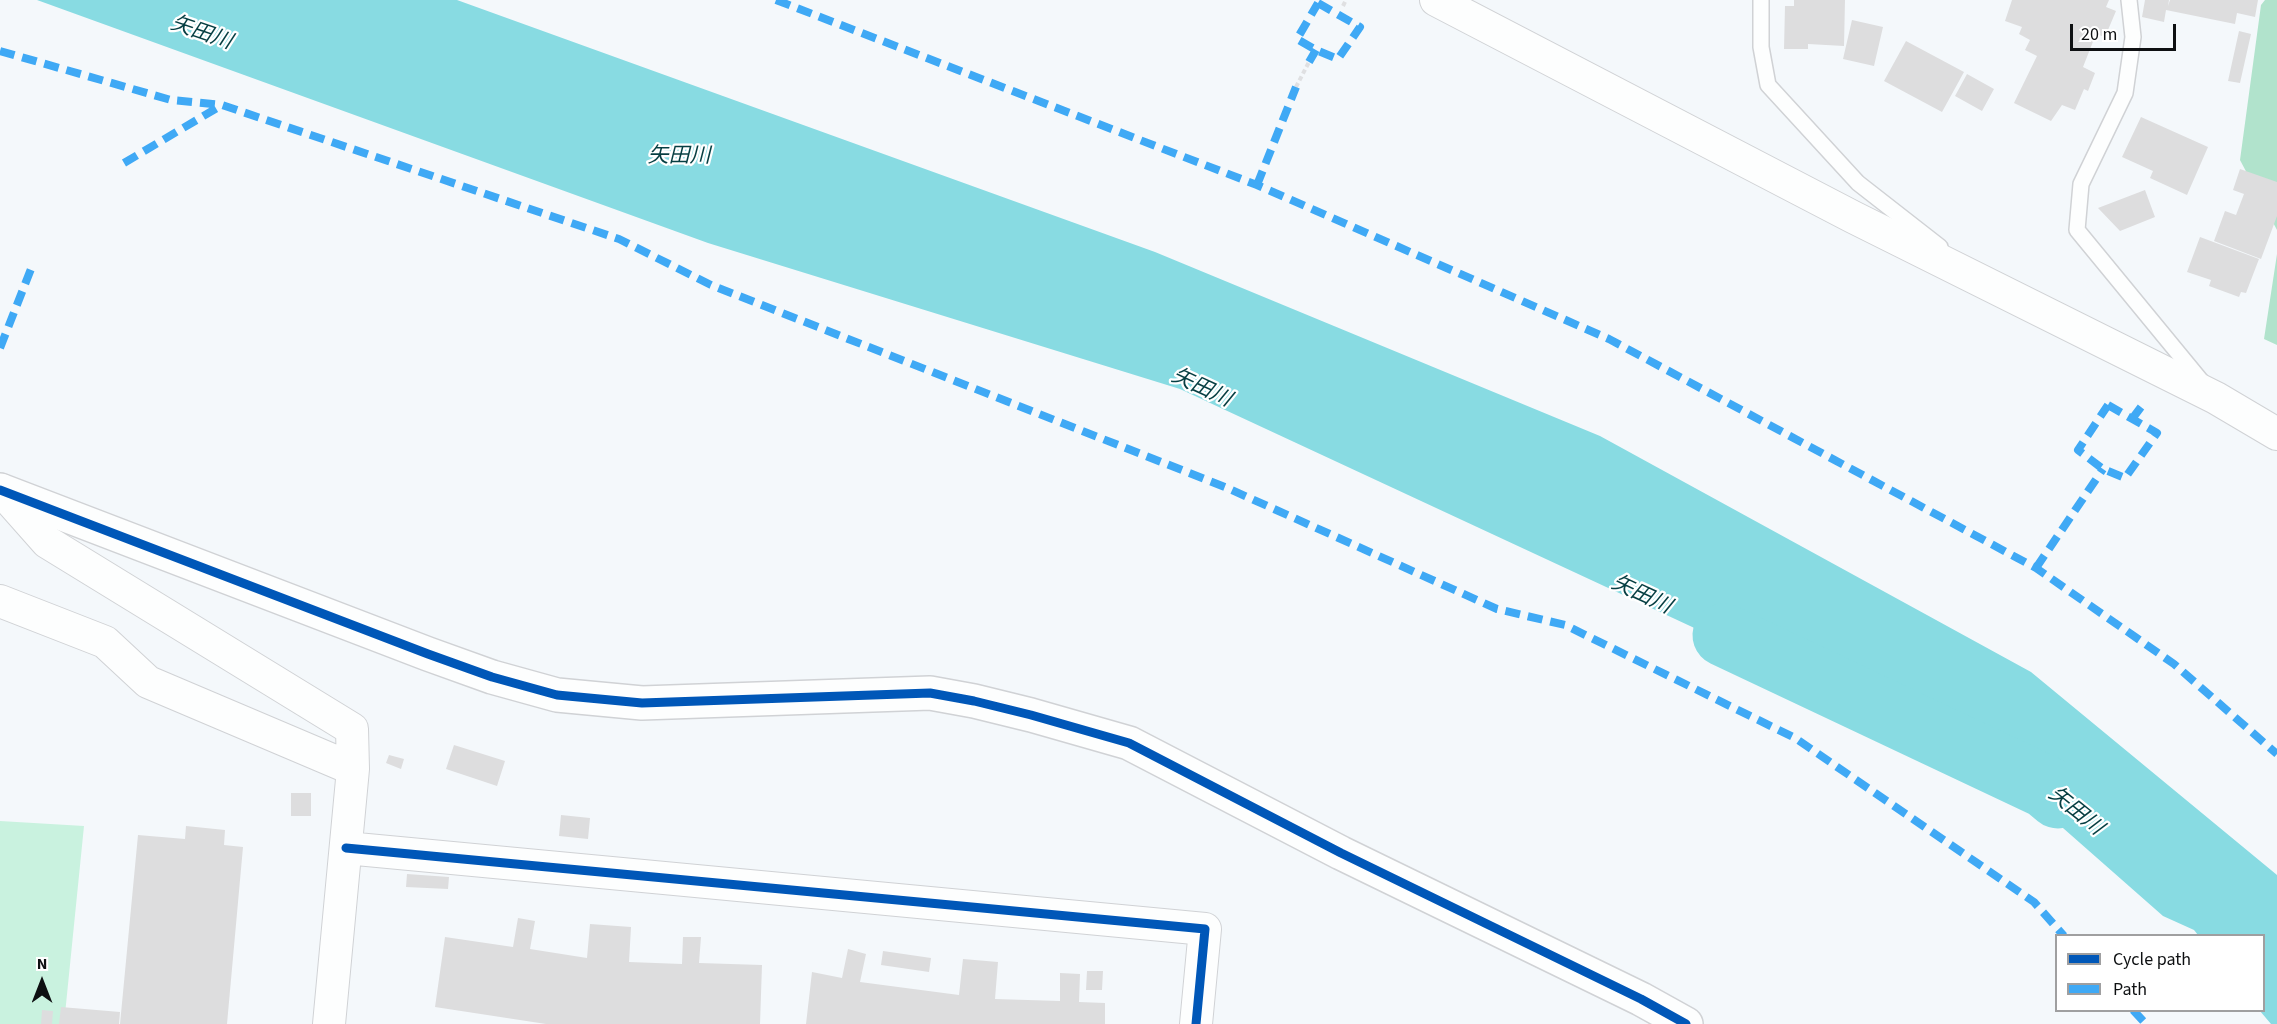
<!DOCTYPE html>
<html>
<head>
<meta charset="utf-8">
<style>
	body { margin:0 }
	#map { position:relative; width:2277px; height:1024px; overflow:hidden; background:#f4f8fb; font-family:"Source Sans 3",sans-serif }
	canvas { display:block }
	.legend { position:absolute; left:2055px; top:934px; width:210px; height:78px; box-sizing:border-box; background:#fff; border:2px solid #9f9fa0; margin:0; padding:8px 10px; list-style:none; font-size:18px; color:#0e1012 }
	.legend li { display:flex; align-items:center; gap:12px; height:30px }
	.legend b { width:30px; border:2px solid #9f9fa0 }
	.north { position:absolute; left:12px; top:952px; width:60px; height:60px; -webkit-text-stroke:4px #fff; paint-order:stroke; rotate:0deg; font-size:16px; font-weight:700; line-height:24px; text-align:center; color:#0e1012 }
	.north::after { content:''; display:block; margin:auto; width:21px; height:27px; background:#0e1012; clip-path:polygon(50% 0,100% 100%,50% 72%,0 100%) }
	.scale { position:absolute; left:2070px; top:24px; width:106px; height:27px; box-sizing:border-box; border:3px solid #0e1012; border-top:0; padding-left:8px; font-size:18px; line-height:21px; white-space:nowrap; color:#0e1012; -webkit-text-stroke:4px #fff; paint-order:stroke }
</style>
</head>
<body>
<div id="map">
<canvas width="2277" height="1024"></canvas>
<ul class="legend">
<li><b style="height:8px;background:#0057b8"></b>Cycle path</li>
<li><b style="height:8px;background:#3fa9f5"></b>Path</li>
</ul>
<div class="north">N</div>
<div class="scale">20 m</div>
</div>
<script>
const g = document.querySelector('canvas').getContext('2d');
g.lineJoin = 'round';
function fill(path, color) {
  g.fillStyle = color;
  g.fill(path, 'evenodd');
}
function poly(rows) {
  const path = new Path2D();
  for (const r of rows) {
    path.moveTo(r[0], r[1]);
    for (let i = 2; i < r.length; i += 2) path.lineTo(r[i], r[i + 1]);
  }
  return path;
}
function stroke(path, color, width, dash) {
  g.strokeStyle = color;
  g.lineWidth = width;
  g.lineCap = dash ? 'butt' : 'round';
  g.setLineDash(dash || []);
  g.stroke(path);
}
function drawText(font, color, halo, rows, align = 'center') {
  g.font = font + ' "Source Sans 3","Noto Sans JP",sans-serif';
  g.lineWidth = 4.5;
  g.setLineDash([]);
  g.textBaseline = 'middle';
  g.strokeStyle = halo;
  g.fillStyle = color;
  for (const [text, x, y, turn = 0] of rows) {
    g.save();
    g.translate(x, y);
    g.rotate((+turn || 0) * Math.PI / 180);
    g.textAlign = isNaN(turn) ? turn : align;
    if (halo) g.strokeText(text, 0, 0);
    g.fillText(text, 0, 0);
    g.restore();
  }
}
fill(poly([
	[0,821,84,826,64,1024,0,1024]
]), '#c9f2df');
fill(poly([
	[2265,0,2277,0,2277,230,2240,160,2261,5],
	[2277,254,2277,345,2264,339]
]), '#b1e3cc');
fill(poly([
	[37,0,457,0,1155,252,1600,436,2031,672,2277,875,2277,1024,2271,1024,2260,1011,2264,1010,2264,936,2198,935,2194,930,2163,916,1955,733,1703,632,1180,389,708,243]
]), '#88dbe2');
stroke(poly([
	[1724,635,2046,787,2058,797]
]), '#88dbe2', 63);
fill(poly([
	[1794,0,1845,0,1844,46,1808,44,1808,49,1784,49,1785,6,1794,6],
	[2012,0,2109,0,2106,7,2116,11,2105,37,2096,34,2083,67,2095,73,2088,91,2084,89,2075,110,2062,105,2051,121,2014,103,2037,56,2025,50,2030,40,2019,34,2022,27,2005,21],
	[2145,0,2169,0,2168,6,2170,0,2258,0,2255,17,2237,13,2235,24,2166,10,2164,22,2142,17],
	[1852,20,1883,27,1874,66,1843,59],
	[2239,31,2251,34,2240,83,2228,81],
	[1906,41,1964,72,1942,112,1884,81],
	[1967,74,1994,89,1982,111,1955,96],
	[2141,117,2208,147,2187,195,2150,178,2153,171,2122,157],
	[2240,169,2277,182,2277,216,2261,259,2214,241,2225,211,2236,215,2244,194,2233,190],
	[2145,190,2155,217,2120,231,2098,208],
	[2200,237,2259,259,2246,293,2241,292,2239,297,2209,286,2211,280,2187,272],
	[454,745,505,761,497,786,446,769],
	[389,755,404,759,401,769,386,763],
	[291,793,311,793,311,816,291,816],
	[561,815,590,818,588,839,559,836],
	[186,826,225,830,224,845,243,847,227,1024,120,1024,138,835,185,839],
	[407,874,449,877,448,889,406,887],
	[518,918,535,921,530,949,587,958,590,924,631,927,629,962,682,964,683,937,701,937,699,963,762,965,760,1024,546,1024,435,1007,445,937,513,947],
	[848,949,866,954,860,982,959,995,963,959,998,962,995,999,1060,1001,1060,973,1080,974,1079,1002,1105,1003,1105,1024,806,1024,812,972,842,978],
	[883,951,931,958,929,972,881,965],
	[1087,971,1103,971,1102,990,1086,990],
	[61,1007,120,1012,119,1024,59,1024],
	[42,1010,53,1011,52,1024,41,1024]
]), '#ddddde');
const lane = poly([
	[1761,0,1761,47,1768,85,1858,183,1940,247],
	[2129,0,2133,37,2125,93,2081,184,2077,230,2202,382]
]);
const street = poly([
	[1436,0,1853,217,2216,398,2277,434],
	[1,490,47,542,352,729,353,769,329,1024],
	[0,601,105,642,148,682,353,769],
	[346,848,1205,929,1196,1024]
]);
const secondary = poly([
	[0,490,428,654,492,677,557,695,642,703,930,693,974,701,1031,715,1129,743,1341,853,1641,999,1686,1024]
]);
stroke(lane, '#d0d2d5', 18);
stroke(street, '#d0d2d5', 34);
stroke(secondary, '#d0d2d5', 36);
stroke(poly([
	[1343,6,1346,0],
	[1296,87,1309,62]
]), '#dfe0e2', 4, [4.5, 3]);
stroke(lane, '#fdfefe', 15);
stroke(street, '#fdfefe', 32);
stroke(secondary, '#fdfefe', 33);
stroke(poly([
	[776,0,1257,185,1609,339,2036,568,2174,664,2277,754],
	[1318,3,1360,27,1338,59,1316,50,1297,39,1318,3],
	[0,51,171,100,222,105,619,239,711,285,1225,487,1497,609,1565,625,1795,738,2034,902,2064,936],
	[1309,62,1316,50],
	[124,163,222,105],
	[1257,185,1296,87],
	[0,348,31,269],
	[2108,405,2157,433,2125,478,2103,469,2078,450,2108,405],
	[2132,419,2141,407],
	[2036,568,2103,469],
	[2133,1010,2146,1024]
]), '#3fa9f5', 8, [15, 8]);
stroke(poly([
	[0,490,428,654,492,677,557,695,642,703,930,693,974,701,1031,715,1129,743,1341,853,1641,999,1686,1024],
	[346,848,1205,929,1196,1024]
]), '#0057b8', 9);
drawText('italic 21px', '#053e42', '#fff', [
	["矢田川",201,34,19],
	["矢田川",679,157],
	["矢田川",1201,389,25],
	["矢田川",1641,596,25],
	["矢田川",2075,812,39]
]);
</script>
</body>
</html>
